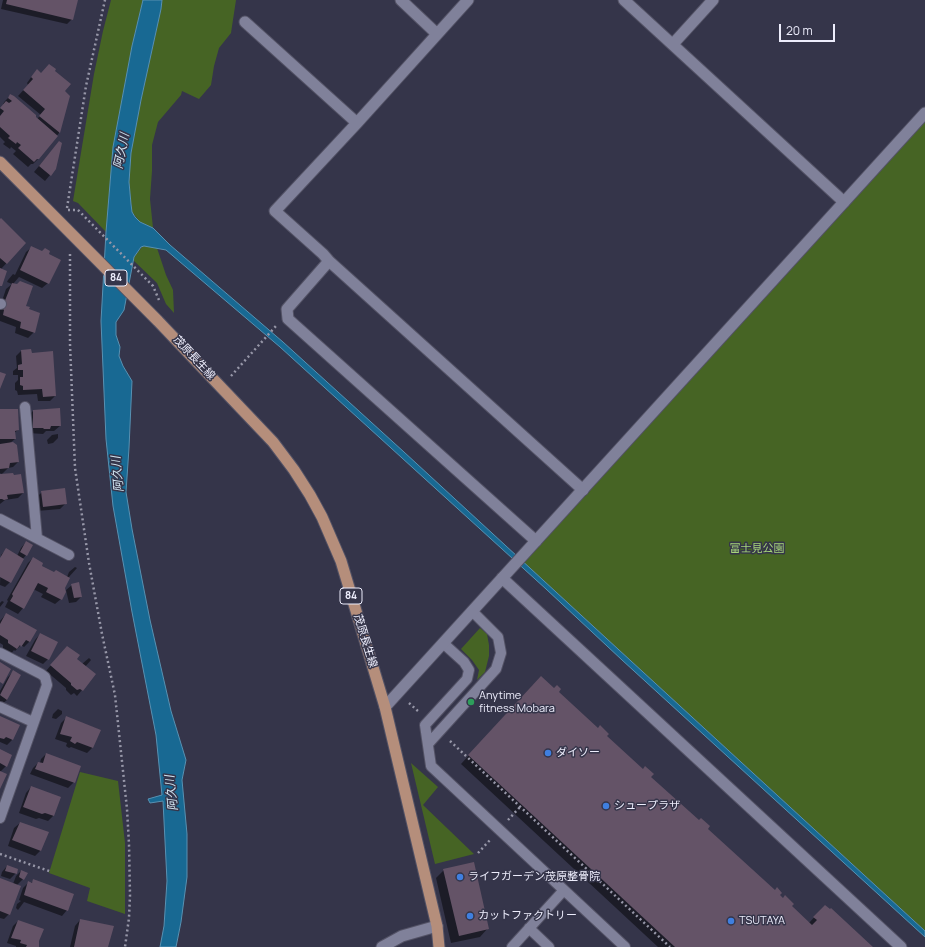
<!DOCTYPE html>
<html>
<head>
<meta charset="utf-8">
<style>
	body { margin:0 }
	#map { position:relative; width:925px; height:947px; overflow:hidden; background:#35354a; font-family:Manrope,sans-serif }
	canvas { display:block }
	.scale { position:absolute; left:779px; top:24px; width:56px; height:18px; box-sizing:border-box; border:2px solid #ededfc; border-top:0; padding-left:5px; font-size:12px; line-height:14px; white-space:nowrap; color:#ededfc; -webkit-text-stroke:3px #35354a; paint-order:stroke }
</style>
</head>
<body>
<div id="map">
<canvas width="925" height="947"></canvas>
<div class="scale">20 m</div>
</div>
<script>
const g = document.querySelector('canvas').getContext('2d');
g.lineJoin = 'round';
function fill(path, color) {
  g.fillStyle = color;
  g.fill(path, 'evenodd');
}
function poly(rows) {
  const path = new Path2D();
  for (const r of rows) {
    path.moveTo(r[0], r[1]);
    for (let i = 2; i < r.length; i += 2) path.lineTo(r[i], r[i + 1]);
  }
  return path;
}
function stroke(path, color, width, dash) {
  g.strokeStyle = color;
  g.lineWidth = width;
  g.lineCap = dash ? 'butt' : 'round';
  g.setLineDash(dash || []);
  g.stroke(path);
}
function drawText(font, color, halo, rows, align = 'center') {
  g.font = font + ' Manrope,"Noto Sans JP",sans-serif';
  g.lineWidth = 3;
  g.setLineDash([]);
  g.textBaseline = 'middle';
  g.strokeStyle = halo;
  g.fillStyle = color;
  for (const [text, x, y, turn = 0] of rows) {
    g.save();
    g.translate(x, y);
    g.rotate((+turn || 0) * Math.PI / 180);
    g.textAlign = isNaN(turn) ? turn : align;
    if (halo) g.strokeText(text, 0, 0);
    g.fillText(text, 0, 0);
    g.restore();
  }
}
fill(poly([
	[111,0,143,0,132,46,113,147,106,232,78,203,73,201,94,74,103,31],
	[162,0,236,0,231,33,219,48,214,66,211,85,199,99,182,91,181,95,158,122,152,145,152,171,150,199,153,228,140,222,132,212,129,182,131,153,141,100,161,9],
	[925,113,925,931,519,559],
	[144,246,157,248,166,275,173,290,174,313,166,304,157,283,133,260,134,257,142,247],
	[480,628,487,634,489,645,489,656,485,672,477,680,479,670,472,660,461,649],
	[411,763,438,787,423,805,474,854,435,864],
	[80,772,118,781,125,843,125,914,87,901,90,888,49,873]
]), '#466424');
const water = poly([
	[143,0,162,0,161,9,141,100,131,153,129,182,131,204,132,212,135,217,140,222,153,228,170,245,283,342,404,452,594,627,925,931,925,937,622,660,546,589,280,347,166,250,144,246,141,247,134,257,124,310,116,322,116,335,120,347,119,356,123,366,132,381,129,448,126,492,132,529,150,620,171,711,186,760,182,780,187,834,187,877,181,922,176,947,160,947,164,926,167,881,163,801,150,803,148,799,162,795,156,735,132,612,113,506,106,439,101,321,106,232,113,147,132,46,143,0]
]);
fill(water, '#186993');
stroke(water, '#5891b2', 1);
fill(poly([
	[3,0,77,0,72,19,67,24,1,9],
	[54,72,63,91,69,96,59,133,38,159,33,164,31,164,28,167,13,154,16,151,11,147,10,149,3,144,5,142,0,137,0,109,4,104,3,104,5,101,11,95,37,119,41,115,18,96,28,85,27,83,32,76],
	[54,148,55,169,45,181,34,172],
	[0,221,25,243,1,269,0,268],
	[32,247,48,283,42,288,19,277,13,284,25,306,34,332,28,338,15,333,16,327,0,321,0,307,6,289,12,284,7,282,8,280,13,274,15,275,26,252],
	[21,351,32,354,55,396,50,401,38,401,37,394,18,395,17,391,15,390,15,383,18,380,18,375,13,375,13,371,17,368,16,356],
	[0,410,18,430,14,433,15,439,10,443,18,462,13,467,8,468,1,475,23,493,18,498,5,500,0,504,0,474,1,473,0,473],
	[33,411,60,426,54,431,46,431,43,434,28,433,28,416],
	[58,434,58,438,53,443,48,444,47,440,52,435],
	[42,492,66,503,60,509,37,511,36,498],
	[26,542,26,555,22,560,10,582,5,587,0,585,1,555,6,550,17,556,21,548],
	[33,558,41,566,53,573,67,577,69,572,75,567,77,568,68,578,61,599,55,604,41,597,43,594,33,589,23,608,18,614,5,607,8,601,7,600,28,563],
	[72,585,81,597,76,602,69,603,66,590],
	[2,601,4,602,0,607,0,603],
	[6,614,36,630,29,642,24,647,21,645,15,651,14,650,11,654,3,649,3,645,0,643,0,621],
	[40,634,48,659,43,664,26,656,35,640],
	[62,652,76,659,82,664,89,658,91,660,85,667,82,690,77,696,74,693,71,695,66,690,66,688,46,671],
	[13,672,7,700,1,705,0,704,0,691,8,677],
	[533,685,557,692,809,923,817,914,872,947,658,947,461,764],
	[58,709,62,711,62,714,56,719,52,718,53,714],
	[0,717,12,740,7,745,0,742],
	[67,717,100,730,92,748,87,753,71,747,69,748,66,746,67,743,55,739,61,723],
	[0,750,6,766,0,772],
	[46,754,74,782,68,788,30,774,33,768,38,763,40,763,41,759],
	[31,787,60,798,53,816,48,821,39,818,36,819,19,813,26,793],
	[20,823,41,850,35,856,8,846,14,828],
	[7,866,16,873,10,879,1,876,2,872],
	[444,870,488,928,480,937,451,943,436,878],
	[21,871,23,879,17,885,9,914,4,919,0,918,0,879,13,884,16,876],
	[34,881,67,910,62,916,24,902,18,910,16,908,17,904,21,901,19,900,23,888,28,883,31,883],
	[80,920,107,947,70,947,75,926],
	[18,921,38,941,38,947,16,947,16,946,7,943,13,926]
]), '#0007');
fill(poly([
	[7,0,78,0,73,20,6,4],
	[49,64,56,69,55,71,71,84,65,91,70,96,60,133,39,116,45,109,23,90,33,79,31,77,37,69,41,73],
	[10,94,14,96,36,115,36,117,58,136,39,159,37,159,34,162,18,148,21,145,17,142,16,144,8,138,10,136,0,127,0,116,4,111,0,108,6,101,9,103,12,101,8,98],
	[59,141,62,143,56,169,51,176,39,166],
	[1,218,26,243,7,264,0,258,0,219],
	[31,246,42,251,45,248,50,251,49,254,61,260,49,284,20,270],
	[0,268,7,271,2,286,0,286],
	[20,281,33,286,26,306,30,307,29,309,40,313,35,333,20,328,21,322,3,315,4,310,2,308,12,283,17,284],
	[31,349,32,353,53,351,56,396,43,397,42,389,23,390,23,386,20,385,20,377,23,377,23,370,18,370,18,365,22,364,21,350],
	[0,372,6,374,0,389],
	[60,408,61,426,51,426,50,429,44,429,43,428,33,428,33,410],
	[0,409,18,409,19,430,15,431,16,439,0,439],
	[13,442,17,445,19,462,10,463,9,468,0,469,0,444],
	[13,473,14,475,21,474,24,493,7,495,8,499,4,500,2,499,0,499,0,474],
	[65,488,67,504,43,507,41,491],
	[26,541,33,545,27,556,20,552],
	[6,548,24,559,11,583,0,577,0,558],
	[33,557,43,563,42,566,54,572,56,570,70,578,65,588,66,592,62,600,46,592,48,588,38,583,24,609,10,601,13,596,12,594],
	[79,582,82,597,74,598,71,584],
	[6,613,37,630,30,642,26,640,21,647,20,645,17,649,8,643,8,640,0,635,0,624],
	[40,633,58,642,49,660,31,651],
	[67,646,80,655,77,659,96,674,83,691,80,689,77,690,71,685,71,683,50,665],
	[0,662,11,669,3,684,0,682],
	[13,670,21,675,7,700,0,695],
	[541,676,554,688,557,685,561,689,559,692,598,728,600,725,609,734,607,736,643,769,645,766,654,774,651,777,699,820,701,818,710,826,708,829,775,890,777,887,782,893,780,895,783,898,785,895,794,904,792,906,812,925,817,920,813,917,825,905,830,909,831,908,873,947,675,947,468,755],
	[0,716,20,725,13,740,6,737,4,739,0,738],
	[66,716,101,730,93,748,77,742,75,744,70,741,72,737,60,734],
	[0,749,12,755,7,767,0,763],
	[46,753,81,766,75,783,35,769,38,762,43,763],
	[0,771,7,774,0,789],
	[31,786,61,797,54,816,45,813,42,814,23,807],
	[20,822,49,832,41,851,12,840],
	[474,862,489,929,459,936,443,869],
	[7,865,18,869,17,874,5,871],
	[21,870,28,873,24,880,19,877],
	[0,878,21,886,10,915,0,911],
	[33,879,74,894,68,911,24,895,28,881,32,883],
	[80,919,114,926,108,947,74,947],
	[18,920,44,929,39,941,39,947,26,947,27,945,20,943,21,940,11,938]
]), '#645367');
const service = poly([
	[0,304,1,304],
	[25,407,37,538],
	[0,519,69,555],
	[443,643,464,662,469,670,467,679,425,725,431,766,625,947],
	[0,653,41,674,45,677,47,685,0,818],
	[0,707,33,722],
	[428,744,496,669,501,653,498,637,472,611],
	[529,928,549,947],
	[512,947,564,890]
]);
const minor = poly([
	[401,0,437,34],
	[468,0,357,123,275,211,323,254,329,261,287,309,288,319,536,541],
	[624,0,844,202],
	[245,22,357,123],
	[673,44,713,0],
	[329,261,583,490],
	[382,947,402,936,437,926]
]);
const tertiary = poly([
	[502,578,901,947],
	[385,707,925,113]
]);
const primary = poly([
	[0,162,158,321,273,442,294,470,310,495,322,517,341,561,385,707,437,926,439,947]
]);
stroke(service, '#535265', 12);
stroke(minor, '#535265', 13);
stroke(tertiary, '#535265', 13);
stroke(primary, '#535265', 13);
stroke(poly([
	[67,208,86,86,105,0],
	[68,210,78,210,153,286,159,300],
	[70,254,70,344,75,468,89,563,102,634,115,695,127,809,129,844,130,895,129,918,125,947],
	[231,376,276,326],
	[409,703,419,712],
	[450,741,670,947],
	[508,820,520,807],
	[478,853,490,840],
	[0,854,52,872]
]), '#9797a8', 2.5, [2, 3]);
stroke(service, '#80819a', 10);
stroke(minor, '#80819a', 11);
stroke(tertiary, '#80819a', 11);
stroke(primary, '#b58e7b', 11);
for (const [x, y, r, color] of [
	[471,702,4,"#2e9e5b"],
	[548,753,4,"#3f7fe0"],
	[606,806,4,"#3f7fe0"],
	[460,877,4,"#3f7fe0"],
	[470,916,4,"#3f7fe0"],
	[731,921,4,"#3f7fe0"]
]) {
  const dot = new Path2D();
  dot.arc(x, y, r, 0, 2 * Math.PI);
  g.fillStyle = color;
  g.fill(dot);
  stroke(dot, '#35354a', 1.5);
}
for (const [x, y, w] of [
	[116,278,22],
	[351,596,22]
]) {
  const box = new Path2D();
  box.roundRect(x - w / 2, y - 8, w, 16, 3);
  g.fillStyle = '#35354a';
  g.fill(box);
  stroke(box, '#ededfc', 1);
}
drawText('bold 10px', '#ededfc', null, [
	["84",116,278],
	["84",351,596]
]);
drawText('11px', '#ededfc', '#35354a', [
	["茂原長生線",194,358,47],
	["茂原長生線",365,641,73]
]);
drawText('11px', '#a6d479', '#35354a', [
	["富士見公園",757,549]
]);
drawText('11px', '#ededfc', '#35354a', [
	["Anytime",479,696],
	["fitness Mobara",479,709],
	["ダイソー",556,753],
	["シュープラザ",614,806],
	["ライフガーデン茂原整骨院",468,877],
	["カットファクトリー",478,916],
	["TSUTAYA",739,921]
], 'left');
drawText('italic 12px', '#d2e5f1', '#35354a', [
	["阿久川",122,151,-79],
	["阿久川",118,474,-95],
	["阿久川",172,793,-96]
]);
</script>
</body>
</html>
